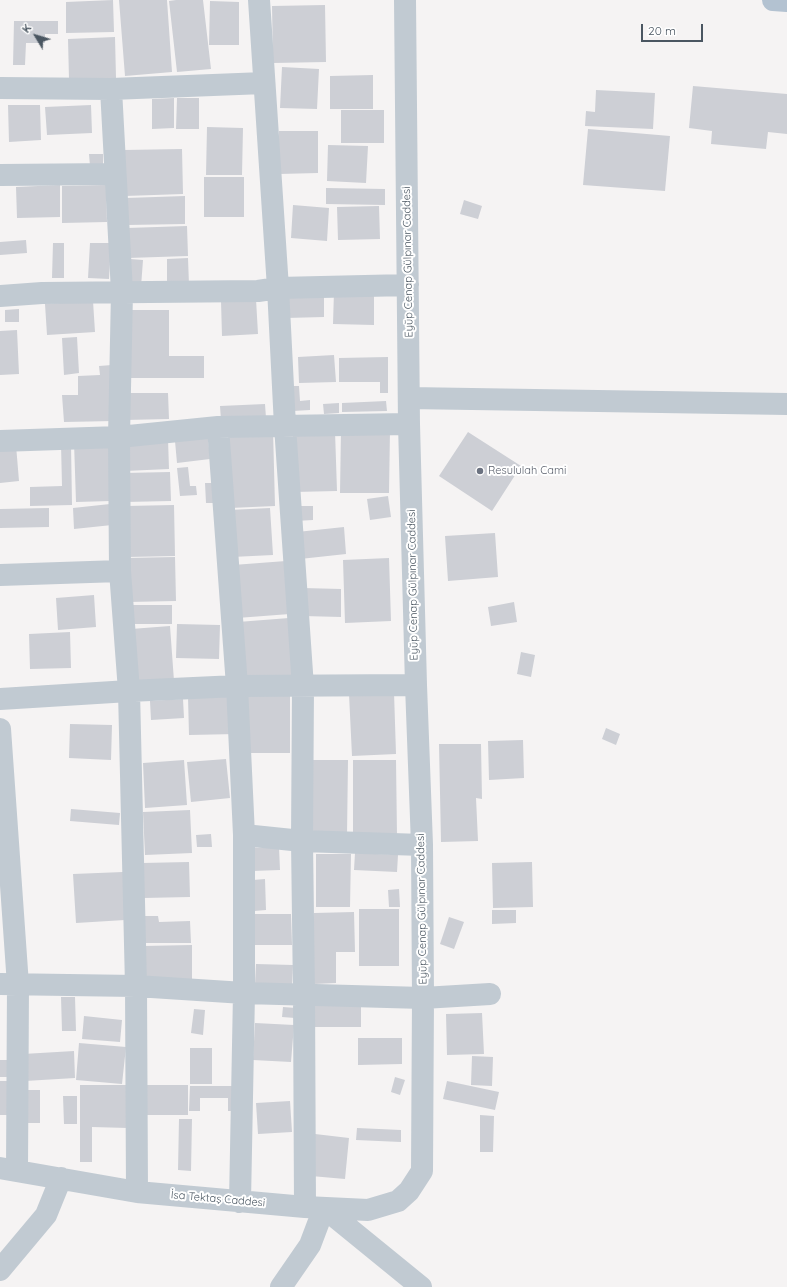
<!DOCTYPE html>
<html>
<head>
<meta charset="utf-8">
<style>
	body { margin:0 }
	#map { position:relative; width:787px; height:1287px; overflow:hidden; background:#f5f3f3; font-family:Quicksand,sans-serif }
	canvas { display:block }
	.north { position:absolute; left:16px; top:16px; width:40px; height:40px; -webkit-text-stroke:3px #fff; paint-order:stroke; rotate:308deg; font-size:11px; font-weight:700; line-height:16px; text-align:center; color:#4a5661 }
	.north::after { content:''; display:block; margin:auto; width:14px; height:18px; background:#4a5661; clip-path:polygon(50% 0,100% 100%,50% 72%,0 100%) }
	.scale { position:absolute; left:641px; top:24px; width:62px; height:18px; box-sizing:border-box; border:2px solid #4a5661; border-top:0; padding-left:5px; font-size:12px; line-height:14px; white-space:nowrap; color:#4a5661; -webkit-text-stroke:3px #fff; paint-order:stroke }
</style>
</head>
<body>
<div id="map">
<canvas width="787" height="1287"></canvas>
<div class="north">K</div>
<div class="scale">20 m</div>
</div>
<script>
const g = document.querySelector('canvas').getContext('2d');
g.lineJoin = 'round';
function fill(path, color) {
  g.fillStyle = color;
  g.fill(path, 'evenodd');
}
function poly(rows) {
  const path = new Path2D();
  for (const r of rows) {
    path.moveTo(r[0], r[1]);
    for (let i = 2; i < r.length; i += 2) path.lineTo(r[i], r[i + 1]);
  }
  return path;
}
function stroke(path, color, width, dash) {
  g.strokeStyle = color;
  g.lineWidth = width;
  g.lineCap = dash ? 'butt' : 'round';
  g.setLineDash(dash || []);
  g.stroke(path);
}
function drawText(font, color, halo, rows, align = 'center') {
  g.font = font + ' Quicksand,sans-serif';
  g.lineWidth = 4;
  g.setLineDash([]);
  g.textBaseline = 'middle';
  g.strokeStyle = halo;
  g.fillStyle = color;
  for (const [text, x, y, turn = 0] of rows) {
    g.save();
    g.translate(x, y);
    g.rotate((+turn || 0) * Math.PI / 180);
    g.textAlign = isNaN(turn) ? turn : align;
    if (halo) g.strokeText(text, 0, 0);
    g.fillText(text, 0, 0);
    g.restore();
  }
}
fill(poly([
	[113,0,114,32,66,33,66,2],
	[119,0,167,0,172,72,125,76],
	[176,0,203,0,211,69,177,72,169,1],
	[210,1,239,2,239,45,209,45],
	[325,5,326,62,273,63,272,6],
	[14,21,58,21,58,34,45,34,45,43,26,43,25,65,13,65],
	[115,37,116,78,69,79,68,39],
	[282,67,319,69,317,109,280,108],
	[373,75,373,109,330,109,330,76],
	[693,86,787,94,787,134,768,132,766,149,711,144,712,131,689,128],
	[596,90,655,93,653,129,585,126,586,111,595,112],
	[174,98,174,128,152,129,152,99],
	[177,98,199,98,199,129,176,129],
	[8,105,40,105,41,140,9,142],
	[91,105,92,133,47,135,45,107],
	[341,110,384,110,384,143,341,143],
	[207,127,243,128,242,175,206,175],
	[588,129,670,136,665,191,583,185],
	[279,131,318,131,318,173,279,174],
	[328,145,368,146,366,183,327,181],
	[182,149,183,194,125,196,124,150],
	[89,154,103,154,103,166,90,166],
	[204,177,244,177,244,217,204,217],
	[60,185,60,217,17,218,16,187],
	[106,185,107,222,62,223,62,186],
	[326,188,385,189,385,205,326,204],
	[185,196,185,224,127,225,126,198],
	[464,200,482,206,478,219,460,214],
	[293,205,329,208,327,241,291,238],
	[379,206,380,239,338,240,337,207],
	[187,226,188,256,128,258,127,228],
	[26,240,27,253,0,255,0,242],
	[53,243,64,243,64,278,52,278],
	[90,243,111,243,109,279,88,278],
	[188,258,189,285,167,286,167,259],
	[130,259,143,260,141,287,128,287],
	[334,291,374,291,374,325,333,324],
	[324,295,324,317,286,318,286,296],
	[256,299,258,334,222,336,221,301],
	[93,301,95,332,47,335,45,304],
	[19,309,19,322,5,322,5,310],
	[125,310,169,310,169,356,204,356,204,378,125,378],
	[17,330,19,374,0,375,0,331],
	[77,337,79,373,64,375,62,338],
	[334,355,336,382,299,383,298,357],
	[388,357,388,393,380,393,380,382,339,382,339,358],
	[112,365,114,421,64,422,62,395,78,395,78,376,100,375,99,366],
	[292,386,299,386,300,401,310,400,310,410,293,411],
	[126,393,168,393,169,419,125,420],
	[386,401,387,411,342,412,342,403],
	[339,403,339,413,324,414,323,404],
	[265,404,266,418,221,420,220,406],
	[273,430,275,506,230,508,228,432],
	[341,430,390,430,389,493,340,493],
	[335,431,337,491,294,492,293,432],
	[468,432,521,466,492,511,439,476],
	[208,438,210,459,177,463,175,441],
	[168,439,169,469,125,471,124,441],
	[110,441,111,501,76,502,74,442],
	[61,444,71,444,72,505,30,506,30,487,62,486],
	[16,445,19,481,0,483,0,447],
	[188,467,190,486,196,486,197,495,180,496,177,468],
	[170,472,171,501,125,502,124,473],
	[205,483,221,483,221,503,206,503],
	[388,496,391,517,370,520,367,499],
	[110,504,112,525,74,529,73,508],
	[174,505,175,556,127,557,126,506],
	[295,506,313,506,313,520,295,521],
	[49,508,49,527,0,528,0,509],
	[270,508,273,555,232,557,229,510],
	[344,527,346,554,300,559,297,532],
	[495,533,498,577,448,581,445,536],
	[175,557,176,601,128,602,127,558],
	[389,558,391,621,345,623,343,560],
	[286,561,290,614,237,618,233,565],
	[303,588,341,589,341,617,303,616],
	[94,595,96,627,58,630,56,598],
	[514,602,517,622,491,626,488,607],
	[130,605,172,605,172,624,130,624],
	[289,618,293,676,242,679,238,622],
	[177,624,220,625,219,659,176,658],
	[170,626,174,681,135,684,131,629],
	[70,632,71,668,30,669,29,634],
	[521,652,535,655,531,677,517,674],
	[394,692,396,754,352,756,349,694],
	[290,694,290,753,242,753,242,695],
	[235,696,236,734,189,735,188,697],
	[183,699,184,718,151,720,150,701],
	[70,724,112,725,111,760,69,758],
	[606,728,620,734,616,745,602,739],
	[523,740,524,778,489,780,488,741],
	[439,744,481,744,482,799,476,798,478,841,441,842],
	[226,759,230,798,191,802,187,762],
	[184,760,187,805,145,808,143,763],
	[306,760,348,760,347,835,305,834],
	[353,760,396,760,397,836,353,836],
	[71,809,120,813,119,825,70,821],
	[190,810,192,853,145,855,143,812],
	[211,834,212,847,197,847,196,835],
	[279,847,280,870,252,871,251,848],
	[355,853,398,855,397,872,354,870],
	[316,854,351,854,350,907,316,907],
	[189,862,190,897,143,898,142,863],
	[532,862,533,907,493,908,492,863],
	[123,872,125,920,76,923,73,874],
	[265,879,266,910,254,911,253,880],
	[399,889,400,907,389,907,388,890],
	[359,909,399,909,399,966,359,966],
	[492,910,516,910,516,923,492,924],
	[354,912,355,952,336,952,336,983,314,984,314,913],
	[254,914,291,914,292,945,255,945],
	[144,916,158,916,159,922,190,921,191,943,144,943],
	[449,917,464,922,454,949,440,944],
	[192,945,192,979,143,979,143,946],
	[256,964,293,965,292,985,255,984],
	[61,997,75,997,76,1031,62,1031],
	[314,1004,361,1004,361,1027,314,1027],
	[283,1007,296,1008,295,1018,282,1017],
	[194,1009,205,1010,203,1035,191,1033],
	[482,1013,484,1054,447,1055,446,1014],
	[84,1016,122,1020,120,1042,82,1039],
	[255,1023,294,1025,291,1062,253,1060],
	[358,1038,402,1038,402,1064,358,1065],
	[79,1043,126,1047,122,1084,76,1080],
	[190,1048,212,1048,212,1084,190,1084],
	[74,1051,75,1078,25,1081,23,1054],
	[472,1056,493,1057,492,1086,471,1085],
	[0,1060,8,1060,7,1077,0,1077],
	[395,1077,405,1080,400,1095,391,1092],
	[0,1081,8,1081,8,1115,0,1115],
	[447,1081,499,1092,495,1110,443,1099],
	[80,1085,128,1085,128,1128,92,1127,92,1162,80,1162],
	[144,1085,188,1085,188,1115,144,1115],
	[190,1086,235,1086,234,1111,228,1111,228,1098,200,1098,200,1111,189,1111],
	[21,1090,40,1090,40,1123,22,1123],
	[63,1096,77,1096,77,1124,64,1124],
	[290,1101,292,1132,258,1134,256,1103],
	[480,1115,494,1116,493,1152,480,1152],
	[179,1119,192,1119,191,1171,178,1170],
	[357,1128,401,1130,401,1142,356,1140],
	[315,1134,349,1138,345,1179,311,1176]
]), '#cdcfd5');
stroke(poly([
	[259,0,278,288,285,426,303,687,302,841,304,995,305,1207],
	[0,88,111,89,264,83],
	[111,89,122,292,119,437,120,571,129,691,136,986,137,1192],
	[0,175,115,174],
	[0,296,42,293,258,291,278,288,408,285],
	[409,398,787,404],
	[218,427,237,686,244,835,244,993,240,1202],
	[0,441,119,437,218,427,409,424],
	[0,575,120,571],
	[0,699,129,691,237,686,416,685],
	[0,729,18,985,17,1170],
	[244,835,302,841,422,845],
	[0,984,136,986,244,993,423,998,490,994],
	[0,1168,137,1192,305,1207,368,1210,398,1201,409,1191,422,1171,423,998,422,845,416,685,409,424,405,0],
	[0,1270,46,1215,61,1178],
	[281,1287,310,1245,324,1208,421,1287]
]), '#c1cad2', 22);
stroke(poly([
	[773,0,787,1]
]), '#b3c2d1', 22);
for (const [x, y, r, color] of [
	[480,471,4,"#6b7280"]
]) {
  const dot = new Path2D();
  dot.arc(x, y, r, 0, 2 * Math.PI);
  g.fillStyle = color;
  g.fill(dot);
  stroke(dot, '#fff', 1.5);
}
drawText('11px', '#4a5661', '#fff', [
	["Eyüp Cenap Gülpınar Caddesi",408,262,-91],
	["Eyüp Cenap Gülpınar Caddesi",413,585,-91],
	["Eyüp Cenap Gülpınar Caddesi",422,909,-91],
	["İsa Tektaş Caddesi",218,1199,5]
]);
drawText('11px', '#5b616d', '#fff', [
	["Resululah Cami",488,471]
], 'left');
</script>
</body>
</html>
